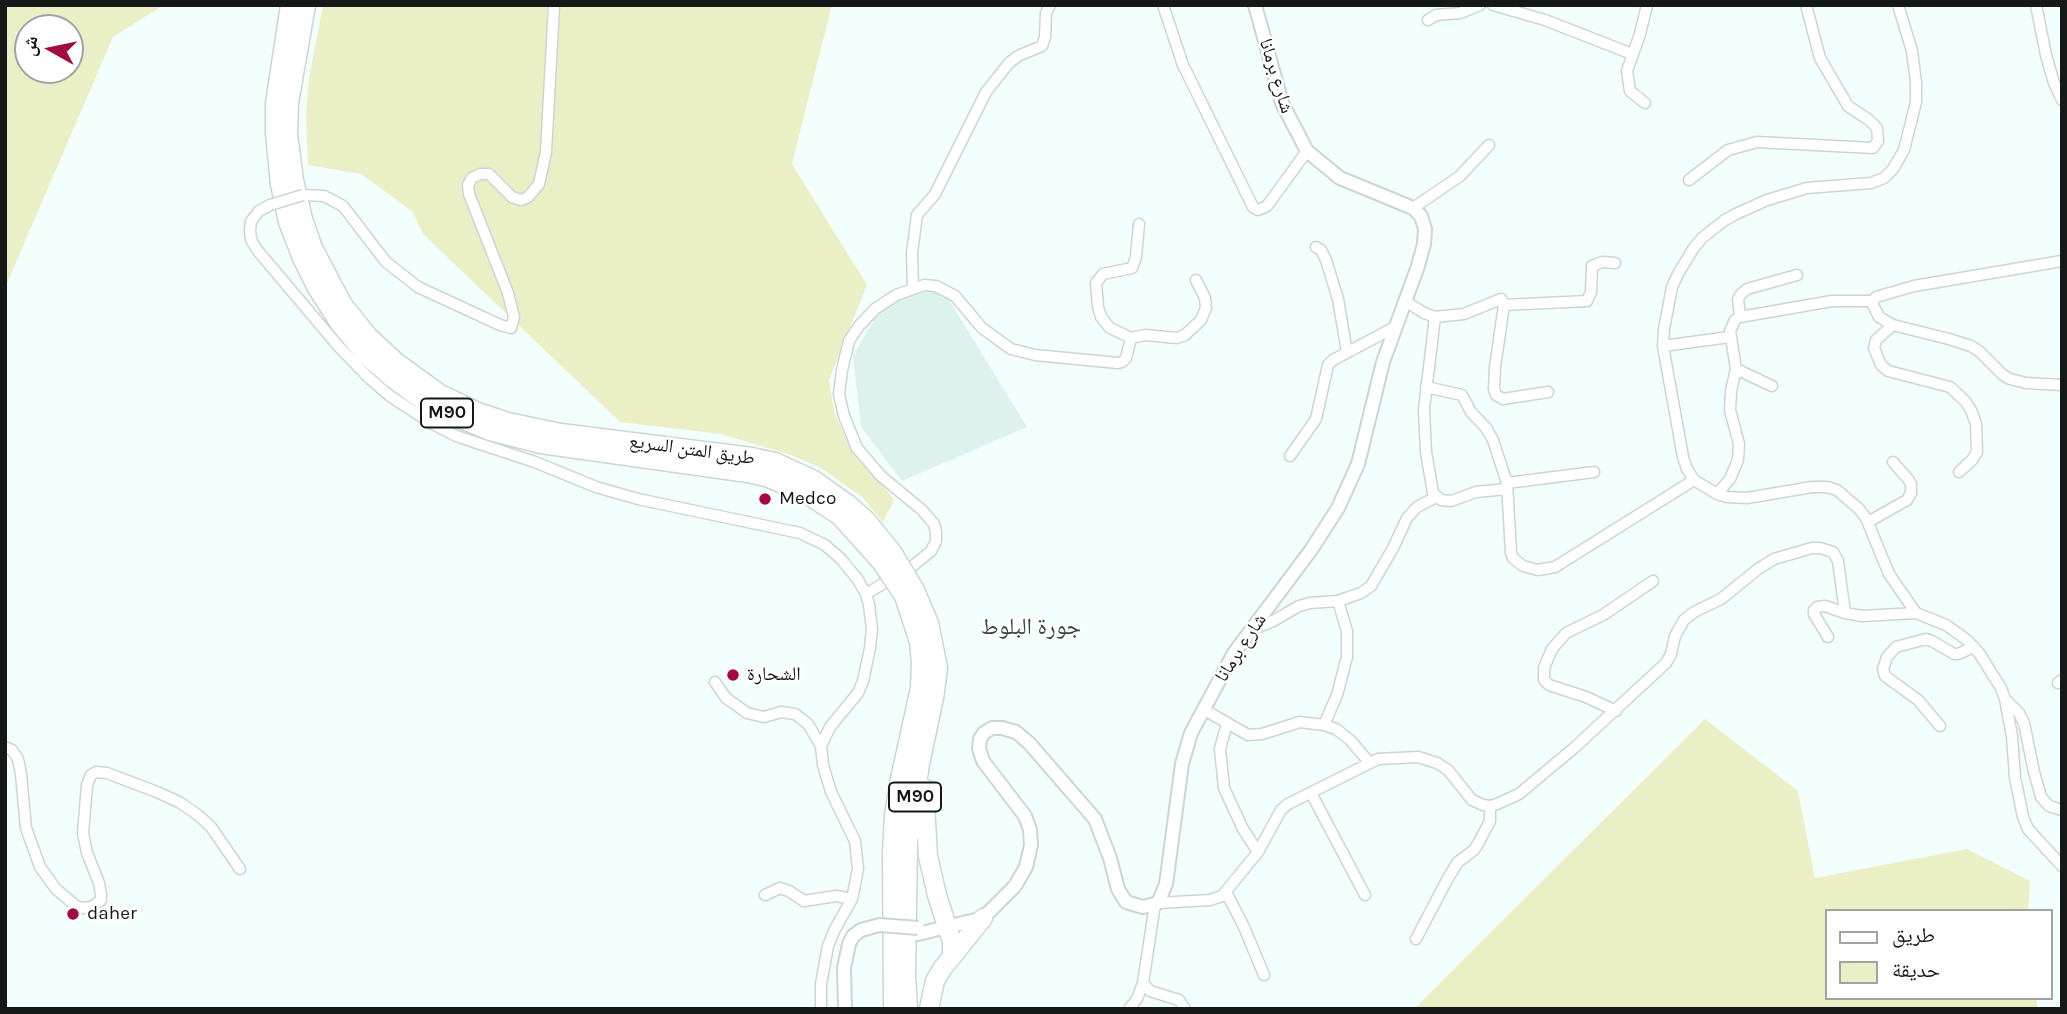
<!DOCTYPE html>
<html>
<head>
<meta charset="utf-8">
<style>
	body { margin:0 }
	#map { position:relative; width:2067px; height:1014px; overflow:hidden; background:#f3fffc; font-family:Karla,"Noto Naskh Arabic",sans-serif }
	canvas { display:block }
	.frame { position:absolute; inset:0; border:7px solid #141817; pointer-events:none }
	.legend { position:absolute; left:1825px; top:909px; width:228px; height:91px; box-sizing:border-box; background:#fff; border:2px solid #a1a3a2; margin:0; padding:9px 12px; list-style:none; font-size:21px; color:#141817 }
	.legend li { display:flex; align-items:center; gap:14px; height:35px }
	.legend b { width:35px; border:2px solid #a1a3a2 }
	.north { position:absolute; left:14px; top:14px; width:70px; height:70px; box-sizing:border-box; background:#fff; border:2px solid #a1a3a2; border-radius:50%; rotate:279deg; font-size:19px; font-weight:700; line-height:28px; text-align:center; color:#141817 }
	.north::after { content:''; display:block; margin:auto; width:24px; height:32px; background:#a30942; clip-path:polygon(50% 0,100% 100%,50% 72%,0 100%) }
</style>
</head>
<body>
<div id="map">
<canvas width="2067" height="1014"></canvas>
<div class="frame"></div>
<ul class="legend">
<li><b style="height:9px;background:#fff"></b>طريق</li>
<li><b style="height:19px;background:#ebefc6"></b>حديقة</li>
</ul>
<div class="north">ش</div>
</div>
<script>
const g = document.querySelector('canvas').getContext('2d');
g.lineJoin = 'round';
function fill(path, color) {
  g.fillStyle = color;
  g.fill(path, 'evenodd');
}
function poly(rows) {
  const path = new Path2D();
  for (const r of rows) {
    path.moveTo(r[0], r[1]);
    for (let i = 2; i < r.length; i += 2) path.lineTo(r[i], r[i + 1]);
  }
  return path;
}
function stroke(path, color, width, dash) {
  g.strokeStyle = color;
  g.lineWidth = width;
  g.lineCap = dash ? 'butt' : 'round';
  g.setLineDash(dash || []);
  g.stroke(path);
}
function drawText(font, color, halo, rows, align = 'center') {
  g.font = font + ' Karla,"Noto Naskh Arabic",sans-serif';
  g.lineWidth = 5;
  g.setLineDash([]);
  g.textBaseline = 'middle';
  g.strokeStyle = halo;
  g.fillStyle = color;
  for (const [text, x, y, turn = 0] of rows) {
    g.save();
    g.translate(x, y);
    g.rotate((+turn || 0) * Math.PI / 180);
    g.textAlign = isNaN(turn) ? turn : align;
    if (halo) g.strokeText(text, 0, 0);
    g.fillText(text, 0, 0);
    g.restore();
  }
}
fill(poly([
	[931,287,943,290,1027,427,902,481,861,427,853,356,879,311,898,297]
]), '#def2ed');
fill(poly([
	[5,5,164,5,113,37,5,288],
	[28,28,70,28,70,70,28,70],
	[323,5,832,5,792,164,867,285,829,380,835,415,852,451,886,489,894,500,883,522,862,497,819,467,794,456,721,434,620,422,423,234,413,212,361,174,308,165,306,114,309,78],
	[1705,719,1798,791,1815,878,1967,849,2030,881,2028,911,1827,911,1827,998,2036,998,2038,1009,1414,1009]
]), '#ebefc6');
const minor = poly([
	[1163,5,1183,65,1253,207,1258,210,1267,206,1307,151],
	[1493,5,1545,20,1632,54],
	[1898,5,1912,51,1916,83,1916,102,1904,150,1893,169,1884,178,1871,183,1807,188,1767,200,1738,213,1725,220,1702,238,1693,249,1678,274,1672,287,1664,329,1663,346,1683,457,1687,469,1694,480,1717,494,1727,497,1747,498,1812,487,1827,487,1837,490,1859,509,1866,518,1889,574,1916,613,1946,625,1967,640,1979,653,2001,688,2005,699,2012,736,2015,777,2023,817,2028,829,2062,866],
	[2036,5,2046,55,2054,83,2062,100],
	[1428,20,1436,15,1460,13,1480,5],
	[1645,103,1630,91,1627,71,1640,34,1647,5],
	[1689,180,1728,150,1757,142,1873,148,1878,141,1877,128,1869,120,1848,106,1820,58,1806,5],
	[303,195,324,196,343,206,386,262,418,287,500,325,511,328,514,317,508,293,469,194,468,185,472,178,480,174,489,174,512,197,521,200,528,197,539,184,546,152,554,5],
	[270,205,259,211,251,221,250,230,251,240,258,251,339,347,369,378,390,396,431,423,456,436,535,462,596,487,638,499,800,533,825,545,841,559,858,580,866,594,869,605,872,629,870,648,863,681,858,693,830,727,821,746,823,765,831,792,855,841,858,869,852,899,835,929,828,946,821,984,821,1009],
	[1413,208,1460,176,1489,145],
	[1139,224,1136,257,1132,268,1103,274,1096,283,1098,307,1101,317,1110,328,1131,338,1145,335,1177,338,1185,335,1201,320,1206,308,1205,298,1196,280],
	[1316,247,1321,250,1326,260,1338,299,1347,352],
	[2062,261,1914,286,1876,297,1872,303,1879,317,1893,325,1949,339,1971,346,1980,352,2003,375,2010,379,2026,383,2062,385],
	[913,289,912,253,917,215,935,194,986,92,1009,63,1018,56,1042,46,1045,37,1046,13,1050,5],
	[1405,301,1424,313,1435,317,1464,314,1501,299,1504,305,1495,367,1494,389,1496,395,1503,399,1548,392],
	[1504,305,1587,301,1591,292,1592,266,1602,262,1615,263],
	[1435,317,1424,409,1426,452,1433,493,1441,500,1451,501,1476,492,1507,489],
	[1740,317,1738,299,1741,294,1747,289,1797,275],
	[1893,325,1876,340,1874,348,1881,365,1888,371,1950,387,1965,401,1971,410,1976,424,1977,452,1972,460,1959,472],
	[1663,346,1730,337],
	[1736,369,1772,386],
	[1426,387,1462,395,1471,412,1486,428,1493,440,1507,483,1511,553,1513,558,1523,566,1538,570,1555,567,1694,480],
	[1290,456,1316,419,1328,365,1333,360,1395,327],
	[1507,483,1594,472],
	[1717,494,1730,479,1738,460,1739,444,1730,410,1731,391,1736,369,1730,331,1735,320,1740,317,1832,301,1873,301],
	[1868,522,1907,500,1911,493,1911,484,1908,479,1893,462],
	[866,594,914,565,931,551,936,541,936,532,934,524,922,510,881,476,857,448,844,416,839,394,842,370,849,341,859,326,875,309,896,295,924,285,936,286,955,296,982,328,1011,349,1035,355,1118,363,1122,362,1126,358,1131,338],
	[1251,630,1273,621,1299,606,1310,603,1338,601,1361,593,1371,586,1393,548,1407,518,1417,507,1436,497],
	[1828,637,1814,614,1814,610,1817,607,1825,606,1845,613,1862,616,1916,613],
	[715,682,726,698,747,713,764,717,781,712,795,714,808,724,821,746],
	[2058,683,2062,680],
	[2005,699,2019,713,2024,723,2034,772,2041,797,2049,806,2062,810],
	[1203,709,1248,735,1262,734,1300,722,1324,725,1336,729,1350,740,1369,762],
	[1616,711,1586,697,1549,685,1544,680,1544,668,1552,649,1566,633,1603,615,1653,581],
	[1227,723,1220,749,1224,788,1243,829,1258,852],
	[1324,725,1337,695,1347,657,1347,631,1338,601],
	[1940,726,1918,700,1885,676,1883,669,1887,657,1896,647,1926,639,1932,641,1954,654,1958,654,1974,647],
	[5,747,12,750,18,759,21,774,26,828,40,867,56,889,76,906,82,908,92,907,101,900,101,895,99,883,87,853,83,833,87,785,91,775,96,772,107,773,157,792,179,802,198,815,211,827,240,869],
	[1311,793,1365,895],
	[1226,892,1244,927,1264,975],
	[765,895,780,888,789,891,804,901,836,896,852,899],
	[1158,903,1210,900,1222,896,1258,852,1281,810,1288,804,1378,759,1418,757,1437,763,1448,770,1472,800,1483,805,1490,806,1497,804,1519,794,1574,748,1666,663,1671,654,1675,636,1684,620,1694,612,1721,599,1758,569,1774,559,1812,548,1820,548,1833,552,1838,561,1845,613],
	[1155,904,1143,983,1150,991,1179,1000,1185,1009],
	[1416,939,1448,878,1458,862,1474,850,1479,842,1490,821,1490,806],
	[1129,1009,1137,999,1143,983]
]);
const tertiary = poly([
	[918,934,983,918,1015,886,1026,867,1031,845,1030,830,1025,816,983,761,979,748,980,739,984,733,992,728,1002,728,1016,732,1029,743,1095,819,1110,858,1118,889,1126,902,1143,907,1158,903,1166,884,1182,764,1191,733,1234,653,1311,550,1338,508,1358,464,1383,362,1418,266,1424,244,1425,229,1421,216,1413,208,1340,178,1307,151,1282,103,1255,5],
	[845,1009,844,968,849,944,853,936,861,930,880,925]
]);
const motorway = poly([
	[290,5,275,103,275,133,280,184,288,222,302,258,317,288,340,324,364,353,391,377,422,400,452,415,490,431,541,444,748,473,766,477,783,484,805,493,840,516,882,563],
	[306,5,289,103,288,134,294,180,303,219,313,248,343,305,368,336,396,362,440,394,478,412,508,422,561,433,752,457,775,462,814,480,848,504,867,521,892,552],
	[924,788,928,856,937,895,952,942,952,956],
	[893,1009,892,853,894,815,900,779,920,688,921,663,919,642,904,596],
	[908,1009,906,977,908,841,920,764,934,698,938,668,929,623,915,590],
	[929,1009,935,981,942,969,983,918]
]);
stroke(minor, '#cbd6d3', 13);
stroke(tertiary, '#cbd6d3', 16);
stroke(motorway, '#cbd6d3', 21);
stroke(minor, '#fff', 10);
stroke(tertiary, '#fff', 12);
stroke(motorway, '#fff', 18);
const minorBridge = poly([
	[270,205,303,195]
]);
const tertiaryBridge = poly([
	[880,925,918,928]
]);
const motorwayBridge = poly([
	[892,552,915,590],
	[882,563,904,596]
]);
stroke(minorBridge, '#cbd6d3', 13, []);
stroke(tertiaryBridge, '#cbd6d3', 16, []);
stroke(motorwayBridge, '#cbd6d3', 21, []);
stroke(minorBridge, '#fff', 10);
stroke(tertiaryBridge, '#fff', 12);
stroke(motorwayBridge, '#fff', 18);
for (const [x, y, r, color] of [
	[765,499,7,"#a30942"],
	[733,675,7,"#a30942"],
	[73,914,7,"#a30942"]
]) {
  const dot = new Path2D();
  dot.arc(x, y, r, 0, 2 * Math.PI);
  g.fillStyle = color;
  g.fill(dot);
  stroke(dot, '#fff', 2.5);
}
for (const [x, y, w] of [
	[447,413,52],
	[915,797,52]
]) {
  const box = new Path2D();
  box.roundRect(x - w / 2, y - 14.5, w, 29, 5);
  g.fillStyle = '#fff';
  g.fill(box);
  stroke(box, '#141817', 2);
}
drawText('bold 18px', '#141817', null, [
	["M90",447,413],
	["M90",915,797]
]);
drawText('19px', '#141817', '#fff', [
	["شارع برمانا",1276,76,73],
	["طريق المتن السريع",692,450,8],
	["شارع برمانا",1241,648,-57]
]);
drawText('19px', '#141817', '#fff', [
	["Medco",779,499],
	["الشحارة",747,675],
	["daher",87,914]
], 'left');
drawText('23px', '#3a4341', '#fff', [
	["جورة البلوط",1031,627]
]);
</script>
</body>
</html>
